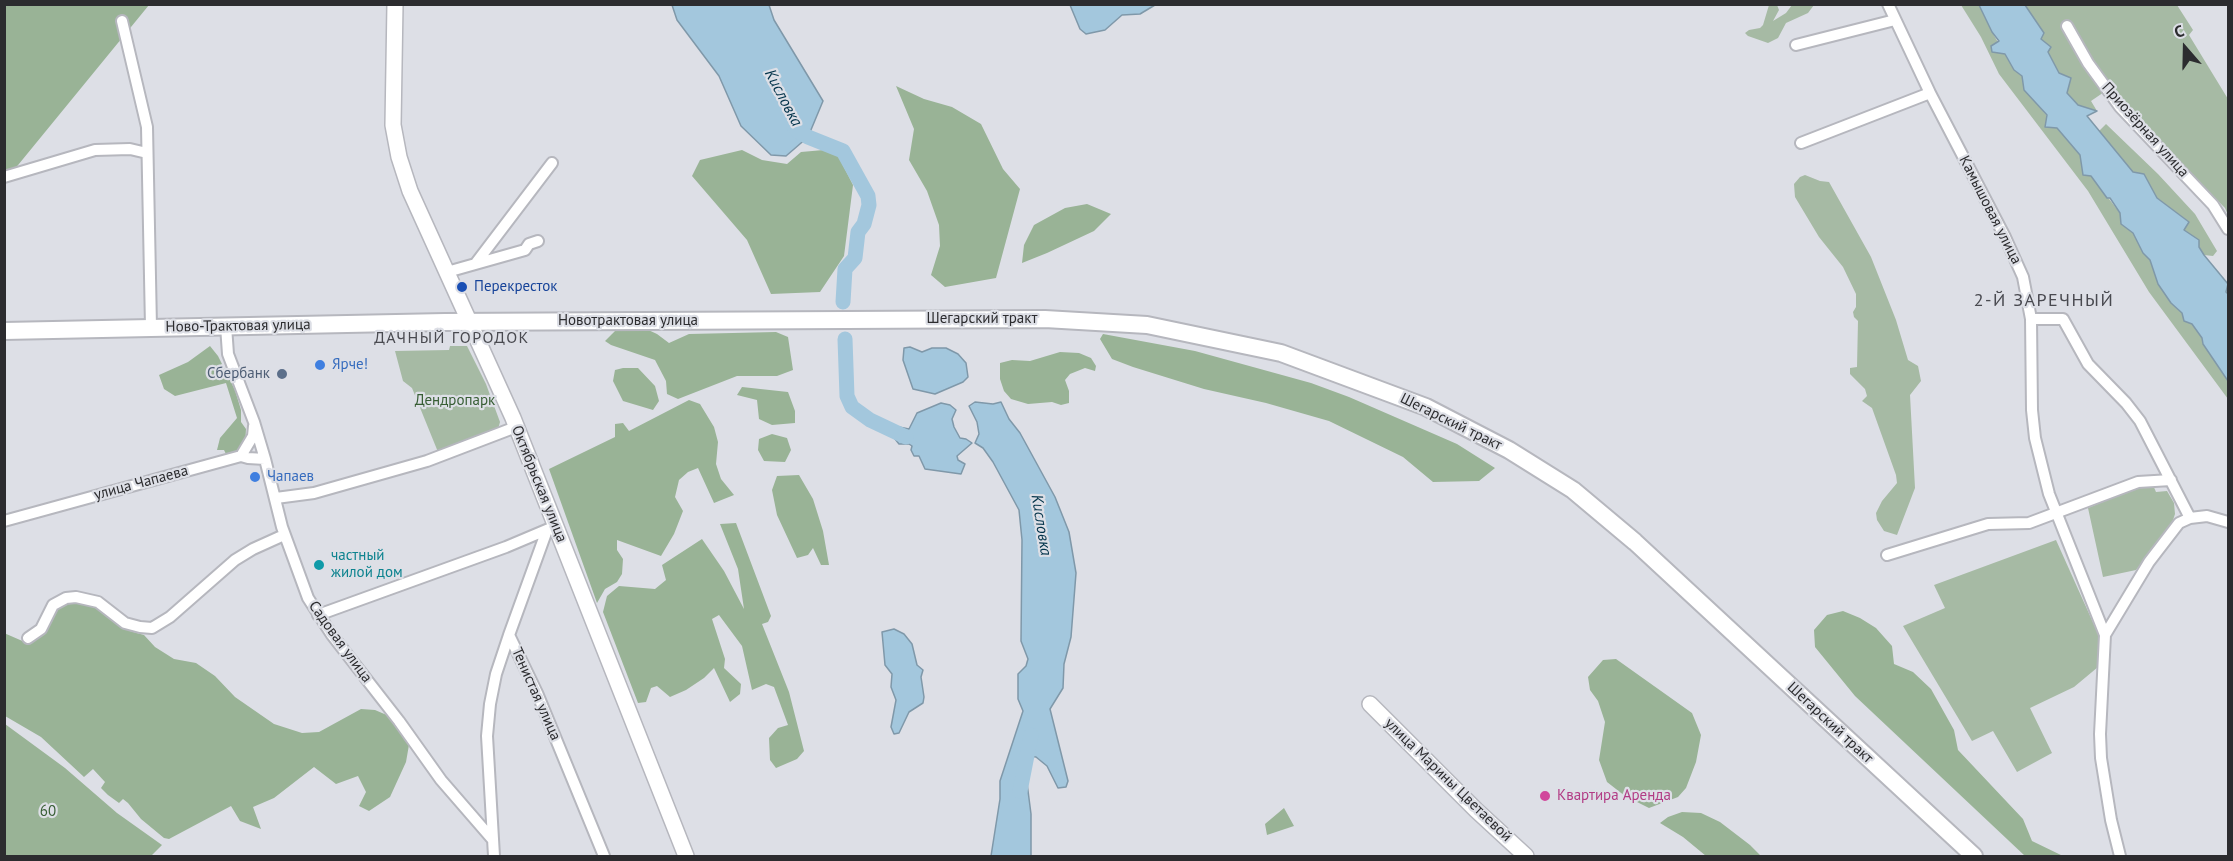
<!DOCTYPE html>
<html>
<head>
<meta charset="utf-8">
<style>
	body { margin:0 }
	#map { position:relative; width:2233px; height:861px; overflow:hidden; background:#dddfe6; font-family:"PT Sans",sans-serif }
	canvas { display:block }
	.frame { position:absolute; inset:0; border:6px solid #2c2c2f; pointer-events:none }
	.north { position:absolute; left:2155px; top:18px; width:60px; height:60px; -webkit-text-stroke:4px #dddfe6; paint-order:stroke; rotate:340deg; font-size:16px; font-weight:700; line-height:24px; text-align:center; color:#2c2c2f }
	.north::after { content:''; display:block; margin:auto; width:21px; height:27px; background:#2c2c2f; clip-path:polygon(50% 0,100% 100%,50% 72%,0 100%) }
</style>
</head>
<body>
<div id="map">
<canvas width="2233" height="861"></canvas>
<div class="frame"></div>
<div class="north">С</div>
</div>
<script>
const g = document.querySelector('canvas').getContext('2d');
g.lineJoin = 'round';
function fill(path, color) {
  g.fillStyle = color;
  g.fill(path, 'evenodd');
}
function poly(rows) {
  const path = new Path2D();
  for (const r of rows) {
    path.moveTo(r[0], r[1]);
    for (let i = 2; i < r.length; i += 2) path.lineTo(r[i], r[i + 1]);
  }
  return path;
}
function stroke(path, color, width, dash) {
  g.strokeStyle = color;
  g.lineWidth = width;
  g.lineCap = dash ? 'butt' : 'round';
  g.setLineDash(dash || []);
  g.stroke(path);
}
function drawText(font, color, halo, rows, align = 'center') {
  g.font = font + ' "PT Sans",sans-serif';
  g.lineWidth = 4.5;
  g.setLineDash([]);
  g.textBaseline = 'middle';
  g.strokeStyle = halo;
  g.fillStyle = color;
  for (const [text, x, y, turn = 0] of rows) {
    g.save();
    g.translate(x, y);
    g.rotate((+turn || 0) * Math.PI / 180);
    g.textAlign = isNaN(turn) ? turn : align;
    if (halo) g.strokeText(text, 0, 0);
    g.fillText(text, 0, 0);
    g.restore();
  }
}
fill(poly([
	[1769,5,1777,5,1779,10,1773,21,1786,13,1792,5,1814,5,1808,13,1786,23,1778,38,1768,43,1748,36,1745,33,1749,30,1760,28,1763,25],
	[1961,5,1979,5,1992,32,2014,70,2022,76,2025,90,2080,155,2091,176,2120,213,2121,224,2133,233,2143,253,2150,260,2159,284,2171,303,2182,313,2184,320,2192,324,2202,338,2203,344,2228,381,2228,399,2149,292,2088,191,1999,74,1981,37],
	[2025,5,2177,5,2193,30,2189,35,2228,99,2228,215,2225,208,2133,116,2110,88,2091,101,2097,111,2078,105,2067,93,2059,73,2041,39,2044,33],
	[2106,124,2158,174,2195,214,2217,251,2213,256,2204,255,2199,247,2184,230,2189,222,2157,198,2144,174,2133,172,2099,131],
	[1805,175,1820,181,1829,182,1871,257,1896,320,1908,360,1918,366,1921,381,1910,395,1915,488,1897,535,1884,531,1877,520,1876,513,1882,501,1897,483,1896,475,1872,408,1862,401,1867,396,1865,389,1850,374,1850,368,1857,367,1858,321,1854,317,1853,312,1856,307,1856,294,1843,267,1819,237,1795,197,1794,184,1800,177],
	[450,346,467,346,486,384,500,422,498,429,438,452,412,388,403,381,395,351,449,350],
	[2153,485,2156,492,2167,491,2174,503,2175,514,2172,523,2136,570,2103,577,2088,508,2139,487],
	[2056,540,2100,638,2098,667,2074,687,2030,708,2052,753,2017,772,1993,731,1972,741,1903,626,1945,608,1934,585]
]), '#a6baa4');
fill(poly([
	[5,5,149,5,5,181],
	[896,86,924,99,952,107,981,124,1003,169,1020,189,996,278,945,287,931,275,940,246,939,225,927,191,909,160,914,129],
	[835,149,853,185,844,256,820,292,771,294,747,240,692,176,700,160,742,150,762,160,787,164,801,152],
	[1087,204,1111,214,1094,231,1047,253,1022,263,1024,245,1034,225,1065,208],
	[644,328,657,334,669,343,689,334,776,332,788,337,793,370,777,376,737,376,678,399,667,394,666,381,655,360,611,345,605,341,615,331],
	[1103,334,1195,351,1311,383,1349,397,1457,444,1495,468,1479,481,1433,482,1403,457,1329,421,1266,403,1204,389,1133,367,1112,359,1100,339],
	[210,346,218,356,235,390,241,410,241,422,246,429,245,446,239,453,227,456,224,450,217,450,220,438,237,418,226,383,175,396,164,389,159,375,188,362],
	[1060,352,1079,353,1091,358,1096,366,1095,371,1085,368,1070,374,1065,380,1069,391,1069,403,1061,405,1052,402,1028,404,1011,399,1004,391,1000,379,1000,363,1012,360,1030,361],
	[623,368,638,368,655,386,659,401,653,410,623,401,613,381,615,370],
	[742,387,788,392,795,411,795,423,772,425,759,419,757,400,737,395],
	[689,400,700,404,714,427,718,442,716,464,721,479,734,495,714,503,698,468,688,472,679,480,675,497,683,511,674,534,661,556,617,540,617,550,623,559,622,574,617,582,605,589,597,603,549,469,615,437,615,424,623,423,629,431],
	[772,434,787,438,791,450,785,462,764,461,758,450,759,439],
	[799,475,813,499,823,531,829,565,821,565,813,548,808,555,797,558,777,515,772,490,777,476],
	[736,523,771,616,768,622,762,624,789,692,804,751,797,759,776,768,770,760,769,738,778,728,788,725,774,687,766,684,752,690,742,646,719,615,712,619,725,659,724,668,741,684,740,694,730,702,714,668,704,678,686,690,670,697,657,686,651,688,646,702,638,703,603,612,607,596,619,586,655,589,666,580,662,565,702,539,724,571,744,609,738,569,720,524],
	[77,603,93,606,130,631,144,635,155,647,174,659,196,663,215,676,235,697,274,724,302,733,319,732,361,709,375,710,389,716,410,739,406,762,390,797,369,811,359,806,366,792,358,776,336,784,314,767,274,798,253,807,261,829,240,821,231,806,169,839,164,838,141,819,128,803,123,799,119,803,108,795,101,788,105,782,93,769,84,777,41,737,5,716,4,633,27,643,41,636,59,607,66,604],
	[1843,611,1860,618,1876,628,1892,646,1894,664,1913,672,1931,689,1954,730,1958,750,2023,819,2032,841,2063,856,2025,856,1855,696,1815,647,1814,630,1827,615],
	[1616,659,1692,713,1701,735,1696,762,1686,788,1678,797,1649,808,1625,796,1607,782,1599,760,1605,722,1598,701,1590,690,1588,677,1603,660],
	[5,724,65,768,117,813,162,845,151,856,5,856],
	[1284,808,1294,826,1267,835,1265,824],
	[1682,812,1701,813,1720,822,1750,845,1761,856,1706,856,1683,837,1660,823,1668,817]
]), '#99b396');
const water = poly([
	[672,5,769,5,774,20,823,101,808,137,786,156,771,155,741,126,719,76,677,20,672,5],
	[1070,5,1155,5,1140,14,1122,15,1105,30,1086,34,1080,29,1070,5],
	[1979,5,2025,5,2044,33,2041,39,2051,47,2048,52,2059,73,2071,78,2067,93,2078,105,2097,111,2087,116,2133,172,2144,174,2157,198,2189,222,2184,230,2199,240,2199,247,2204,255,2228,284,2226,292,2228,294,2228,381,2203,344,2202,338,2192,324,2184,321,2182,313,2171,303,2158,284,2150,260,2143,253,2133,233,2121,224,2120,213,2110,198,2107,198,2091,176,2083,175,2080,155,2057,128,2045,127,2047,115,2024,90,2022,76,2014,70,2005,54,1992,52,1991,46,1999,41,1992,32,1979,5],
	[910,347,922,352,932,348,946,348,958,354,966,363,968,377,963,382,935,394,913,389,903,360,904,348,910,347],
	[975,402,993,404,1001,402,1009,419,1020,433,1055,497,1069,532,1076,573,1071,637,1064,664,1063,688,1050,709,1068,781,1066,787,1058,788,1047,766,1036,757,1021,755,1021,763,1027,783,1031,814,1031,856,991,856,1000,799,1000,781,1023,711,1018,699,1018,674,1026,666,1028,659,1021,641,1022,540,1019,510,993,462,983,448,975,443,979,434,977,422,969,406,975,402],
	[941,403,950,405,956,410,952,419,954,427,960,438,966,439,972,443,957,456,958,460,965,464,961,474,925,469,919,456,914,456,911,450,912,446,909,444,899,444,887,429,894,426,909,429,917,413,941,403],
	[894,629,904,634,912,644,917,665,923,670,921,677,924,697,923,703,909,712,899,733,894,734,891,727,896,700,891,687,892,674,885,665,882,632,894,629]
]);
fill(water, '#a3c7dd');
stroke(water, '#7f98a9', 1.5);
stroke(poly([
	[794,126,798,131,808,137,843,151,868,196,869,205,864,224,858,232,855,258,845,269,843,302],
	[845,339,847,396,852,407,870,420,906,437],
	[1020,791,1031,735]
]), '#a3c7dd', 15);
const street = poly([
	[1888,4,1930,93,2005,237,2023,277,2031,319,2032,410,2035,438,2049,494,2105,635,2100,734,2101,758,2111,820,2120,856],
	[122,21,147,127,151,327],
	[2067,26,2088,63,2120,107,2213,205,2228,229],
	[1796,45,1895,20],
	[1801,143,1930,93],
	[4,177,95,150,130,149,147,153],
	[476,263,552,163],
	[447,272,525,250,529,244,538,241],
	[2031,319,2063,319,2088,364,2126,403,2140,421,2190,518],
	[226,326,228,354,254,422,265,459,282,527,308,598,332,635,399,721,441,780,493,840],
	[241,456,248,458,265,459],
	[276,498,314,493,427,461,516,427],
	[4,521,241,456,253,436,254,426],
	[1887,555,1988,524,2029,523,2138,482,2171,480],
	[318,615,506,547,551,528],
	[509,635,537,693,604,856],
	[2105,635,2149,562,2179,523,2190,518,2207,516,2228,522],
	[28,638,41,629,53,605,66,598,76,597,98,602,125,623,140,627,152,628,170,617,235,560,253,549,284,535],
	[494,856,487,736,490,704,496,674,509,635,547,530]
]);
const secondary = poly([
	[395,4,393,125,399,157,410,191,513,418,686,856],
	[1370,704,1476,810,1526,856]
]);
const primary = poly([
	[4,331,445,322,1045,319,1147,325,1281,353,1426,407,1509,450,1573,490,1635,542,1974,856]
]);
stroke(street, '#b6b7be', 14);
stroke(secondary, '#b6b7be', 18);
stroke(primary, '#b6b7be', 20);
stroke(street, '#fff', 10);
stroke(secondary, '#fff', 15);
stroke(primary, '#fff', 16);
for (const [x, y, r, color] of [
	[462,287,6,"#1a4fb4"],
	[320,365,6,"#3f7fe0"],
	[282,374,6,"#5c6f8a"],
	[255,477,6,"#3f7fe0"],
	[319,565,6,"#0f9aa8"],
	[1545,796,6,"#d1479c"]
]) {
  const dot = new Path2D();
  dot.arc(x, y, r, 0, 2 * Math.PI);
  g.fillStyle = color;
  g.fill(dot);
  stroke(dot, '#dddfe6', 2);
}
drawText('15px', '#2c2c2f', '#dddfe6', [
	["Приозёрная улица",2145,130,48],
	["Камышовая улица",1990,210,63],
	["Шегарский тракт",982,319],
	["Новотрактовая улица",628,321],
	["Ново-Трактовая улица",238,326,-1],
	["Шегарский тракт",1451,422,26],
	["улица Чапаева",141,483,-15],
	["Октябрьская улица",539,484,68],
	["Садовая улица",340,642,54],
	["Тенистая улица",536,694,66],
	["Шегарский тракт",1830,723,43],
	["улица Марины Цветаевой",1448,780,44]
]);
drawText('15px', '#164399', '#dddfe6', [
	["Перекресток",474,287]
], 'left');
drawText('15px', '#366cbe', '#dddfe6', [
	["Ярче!",332,365],
	["Чапаев",267,477]
], 'left');
drawText('15px', '#4e5e75', '#dddfe6', [
	["Сбербанк",270,374]
], 'right');
drawText('15px', '#385e35', '#dddfe6', [
	["Дендропарк",455,401],
	["60",48,812]
]);
drawText('15px', '#0d838f', '#dddfe6', [
	["частный",331,556],
	["жилой дом",331,573]
], 'left');
drawText('15px', '#b23c85', '#dddfe6', [
	["Квартира Аренда",1557,796]
], 'left');
drawText('italic 16px', '#02334a', '#dddfe6', [
	["Кисловка",783,98,62],
	["Кисловка",1041,525,81]
]);
g.letterSpacing = '1.5px';
drawText('16px', '#494a50', '#dddfe6', [
	["ДАЧНЫЙ ГОРОДОК",452,338]
]);
g.letterSpacing = '0px';
g.letterSpacing = '1.5px';
drawText('18px', '#494a50', '#dddfe6', [
	["2-Й ЗАРЕЧНЫЙ",2044,301]
]);
g.letterSpacing = '0px';
</script>
</body>
</html>
